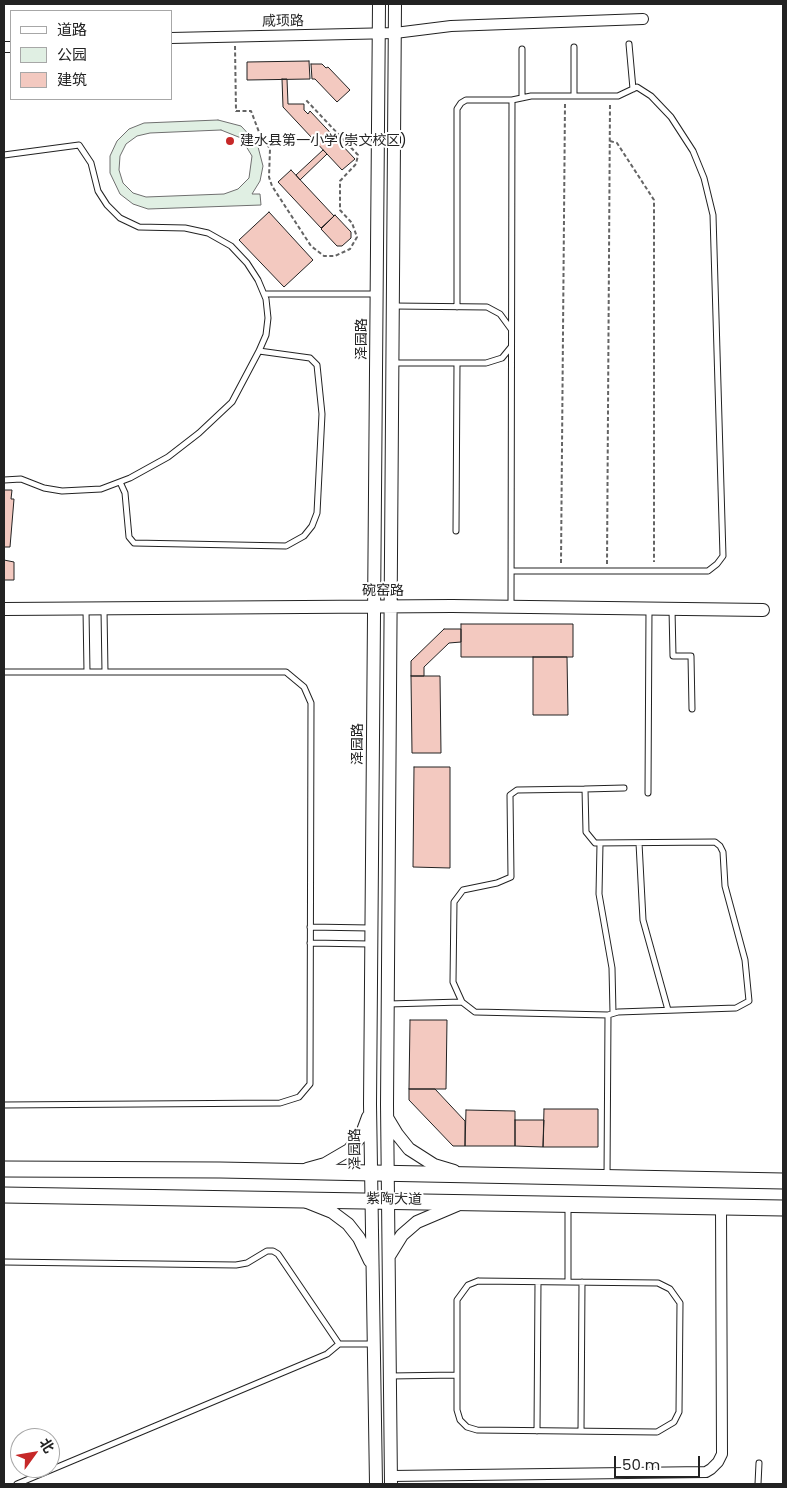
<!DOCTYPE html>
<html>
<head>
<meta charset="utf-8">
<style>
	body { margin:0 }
	#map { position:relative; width:787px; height:1488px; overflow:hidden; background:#fff; font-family:Poppins,"Noto Sans SC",sans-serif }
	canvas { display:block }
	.frame { position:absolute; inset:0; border:5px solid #222; pointer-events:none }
	.legend { position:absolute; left:10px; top:10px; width:162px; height:90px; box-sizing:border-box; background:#fff; border:1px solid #a7a7a7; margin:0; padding:6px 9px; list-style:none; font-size:15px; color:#222 }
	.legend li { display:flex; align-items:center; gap:10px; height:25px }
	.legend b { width:25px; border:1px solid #a7a7a7 }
	.north { position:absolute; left:10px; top:1428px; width:50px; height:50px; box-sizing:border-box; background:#fff; border:1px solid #a7a7a7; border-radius:50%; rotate:58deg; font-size:14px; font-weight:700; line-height:20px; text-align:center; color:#222 }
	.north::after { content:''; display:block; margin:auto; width:18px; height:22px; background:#c62828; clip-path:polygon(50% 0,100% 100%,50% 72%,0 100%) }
	.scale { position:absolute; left:614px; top:1456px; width:86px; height:22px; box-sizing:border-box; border:2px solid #222; border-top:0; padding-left:6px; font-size:15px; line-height:18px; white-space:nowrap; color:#222; -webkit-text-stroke:4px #fff; paint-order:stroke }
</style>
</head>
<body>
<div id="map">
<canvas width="787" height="1488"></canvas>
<div class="frame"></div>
<ul class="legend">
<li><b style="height:6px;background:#fff"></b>道路</li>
<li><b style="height:14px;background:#e0efe3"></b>公园</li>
<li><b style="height:14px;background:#f3c9c0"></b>建筑</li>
</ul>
<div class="north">北</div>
<div class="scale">50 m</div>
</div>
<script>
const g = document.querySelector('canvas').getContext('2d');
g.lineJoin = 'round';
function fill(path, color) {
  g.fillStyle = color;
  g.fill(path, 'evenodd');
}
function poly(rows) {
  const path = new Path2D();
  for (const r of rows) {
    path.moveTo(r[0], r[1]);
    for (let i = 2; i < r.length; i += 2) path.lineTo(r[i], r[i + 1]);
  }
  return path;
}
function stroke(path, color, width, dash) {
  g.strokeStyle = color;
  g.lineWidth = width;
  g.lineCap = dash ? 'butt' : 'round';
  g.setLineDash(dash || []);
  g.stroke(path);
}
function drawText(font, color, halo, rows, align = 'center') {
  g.font = font + ' Poppins,"Noto Sans SC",sans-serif';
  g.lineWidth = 4;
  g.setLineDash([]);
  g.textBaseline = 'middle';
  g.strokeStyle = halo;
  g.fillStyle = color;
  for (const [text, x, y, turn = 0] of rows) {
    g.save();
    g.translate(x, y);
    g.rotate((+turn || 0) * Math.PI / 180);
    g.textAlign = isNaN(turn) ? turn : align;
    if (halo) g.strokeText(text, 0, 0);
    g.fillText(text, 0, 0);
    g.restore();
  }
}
const green = poly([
	[218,120,241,126,257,143,263,166,260,181,252,194,260,194,261,205,148,209,133,204,120,194,110,173,110,156,117,141,129,129,144,123,218,120],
	[221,130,241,138,252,156,249,178,238,189,224,194,146,197,133,193,123,183,119,170,120,156,126,144,137,136,150,133,221,130]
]);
fill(green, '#e0efe3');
stroke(green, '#6f6f6f', 1);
const building = poly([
	[309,61,310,79,247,80,247,62,309,61],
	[311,64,322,64,326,68,328,67,350,90,337,102,315,79,312,79,311,64],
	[282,79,287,79,288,104,304,104,304,110,308,114,310,111,355,159,342,170,283,107,282,79],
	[323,150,327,154,300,180,296,175,323,150],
	[291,170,334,216,321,228,278,182,291,170],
	[269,212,313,260,284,287,239,240,269,212],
	[335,215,351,232,351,238,342,246,337,246,321,229,335,215],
	[4,490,12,490,11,499,14,499,10,547,4,547,4,490],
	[4,560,14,562,14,580,4,580,4,560],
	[461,624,573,624,573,657,461,657,461,624],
	[444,629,461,629,461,642,449,643,424,667,424,676,411,676,411,661,444,629],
	[533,657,567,657,568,715,533,715,533,657],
	[411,676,440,676,441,753,412,753,411,676],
	[414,767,450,767,450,868,413,867,414,767],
	[410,1020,447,1020,446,1089,409,1089,410,1020],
	[409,1089,435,1089,465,1121,465,1146,453,1146,409,1100,409,1089],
	[544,1109,598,1109,598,1147,543,1147,544,1109],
	[466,1110,515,1111,515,1146,465,1146,466,1110],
	[515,1120,544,1120,543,1147,515,1146,515,1120]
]);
fill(building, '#f3c9c0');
stroke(building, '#222', 1);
const service = poly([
	[629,44,633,89],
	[574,47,574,96],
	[522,49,522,98],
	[4,155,79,145,91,163,98,191,107,205,120,218,139,227,185,228,208,233,231,246,247,263,258,280,266,299,268,318,266,335,259,351,232,402,199,433,168,457,130,478,101,489,62,491,44,488,21,479,4,480],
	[265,294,376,294],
	[394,306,487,307,500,314,511,329],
	[457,307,457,109,461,103,466,100,512,100,531,96,618,96,637,87,651,96,671,117,693,151,704,178,713,215,723,556,717,564,708,571,511,571],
	[393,363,486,363,502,358,511,347],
	[120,482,125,493,129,537,134,543,286,546,304,536,312,526,317,513,322,414,317,365,310,358,259,351],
	[456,531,457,363],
	[511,607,512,100],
	[672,609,673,656,691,656,692,709],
	[86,610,87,672],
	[104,610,105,672],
	[4,672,286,672,304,687,311,703,310,1084,299,1097,280,1103,4,1105],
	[585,789,586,832,595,843,715,842,720,846,723,852,725,886,745,960,749,1001,736,1008,618,1012,608,1015,475,1012,462,1002,453,982,454,902,463,890,497,883,511,877,510,795,517,790,585,789,624,788],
	[648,793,649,609],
	[639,843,643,920,668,1010],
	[600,844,599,894,612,968,613,1013],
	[310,927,370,928],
	[310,943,370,944],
	[388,1004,462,1002],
	[607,1177,608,1015],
	[4,1262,236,1265,247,1263,267,1251,273,1251,278,1254,339,1344,374,1344],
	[478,1281,658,1283,670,1289,680,1303,679,1412,674,1422,657,1432,477,1430,467,1427,460,1420,457,1410,457,1300,468,1285,478,1281],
	[568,1282,568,1205],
	[390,1376,457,1375],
	[537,1431,538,1282],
	[581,1431,582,1282],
	[17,1484,327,1354,339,1344],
	[758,1484,759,1463]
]);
const minor = poly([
	[171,38,395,33,451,26,643,19],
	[4,47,11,47],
	[391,1476,706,1472,711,1469,718,1462,722,1454,721,1207]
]);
const tertiary = poly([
	[4,609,452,606,763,610],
	[388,1119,397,1134,409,1149,434,1165,454,1171],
	[307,1169,325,1164,349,1150,361,1136,368,1117],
	[307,1202,332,1212,348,1224,359,1238,370,1261],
	[389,1256,402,1235,417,1222,457,1205],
	[376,1484,370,1104,379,4],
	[391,1484,387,1104,395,4]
]);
const secondary = poly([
	[4,1169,220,1170,783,1181],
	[4,1195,783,1208]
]);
stroke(service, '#222', 7);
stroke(minor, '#222', 12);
stroke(tertiary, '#222', 14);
stroke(secondary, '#222', 17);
stroke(poly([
	[235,46,236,111,251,111,259,132,270,149,269,177,272,186,311,246,324,256,335,256,350,249,357,237,352,223,340,210,340,181,356,164,358,155,306,100],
	[610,141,617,143,654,200,654,562],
	[561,563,565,103],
	[607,564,610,103]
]), '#646464', 2, [4, 2.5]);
stroke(service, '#fff', 5);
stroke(minor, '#fff', 10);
stroke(tertiary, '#fff', 12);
stroke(secondary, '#fff', 15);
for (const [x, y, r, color] of [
	[230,141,5,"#c62828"]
]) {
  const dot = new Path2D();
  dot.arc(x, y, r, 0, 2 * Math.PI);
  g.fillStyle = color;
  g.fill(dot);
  stroke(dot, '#fff', 2);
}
drawText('14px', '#222', '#fff', [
	["咸顼路",283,22,-1],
	["泽园路",362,339,-90],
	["碗窑路",383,591],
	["泽园路",358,744,-90],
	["泽园路",356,1149,-91],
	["紫陶大道",394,1200,1]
]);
drawText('14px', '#222', '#fff', [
	["建水县第一小学(崇文校区)",240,141]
], 'left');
</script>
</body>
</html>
